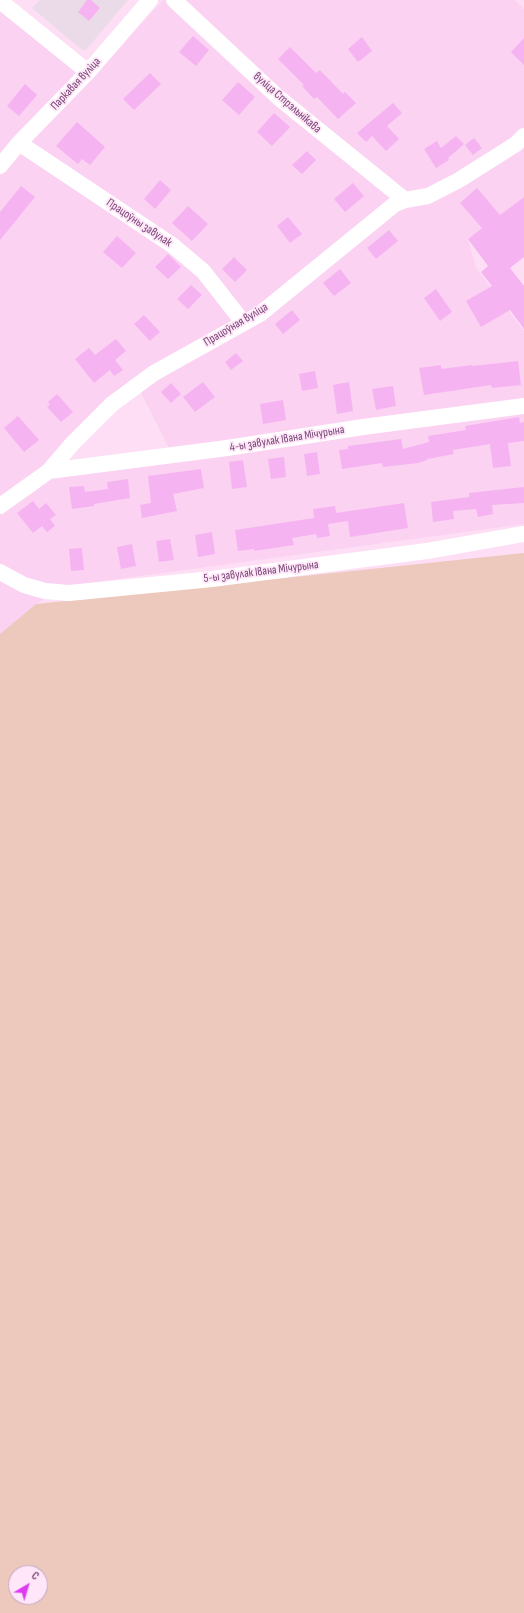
<!DOCTYPE html>
<html>
<head>
<meta charset="utf-8">
<style>
  body { margin:0 }
  #map { position:relative; width:524px; height:1613px; overflow:hidden; background:#fedef5; font-family:"Sofia Sans Condensed",sans-serif }
  canvas { display:block }
  .north { position:absolute; left:8px; top:1565px; width:40px; height:40px; box-sizing:border-box; background:#ffe6f8; border:1px solid #c8a6c3; border-radius:50%; rotate:38deg; font-size:11px; font-weight:700; line-height:16px; text-align:center; color:#754574 }
  .north::after { content:''; display:block; margin:auto; width:14px; height:18px; background:#dd3af2; clip-path:polygon(50% 0,100% 100%,50% 72%,0 100%) }
</style>
</head>
<body>
<div id="map">
<canvas width="524" height="1613"></canvas>
<div class="north">С</div>
</div>
<script>
const ctx = document.querySelector('canvas').getContext('2d');
ctx.lineJoin = 'round';
function fill(path, color) {
  ctx.fillStyle = color;
  ctx.fill(path, 'evenodd');
}
function shape(rows) {
  const path = new Path2D();
  for (const r of rows) {
    path.moveTo(r[0], r[1]);
    for (let i = 2; i < r.length; i += 2) path.lineTo(r[i], r[i + 1]);
  }
  return path;
}
function strokePath(path, color, width, dash) {
  ctx.strokeStyle = color;
  ctx.lineWidth = width;
  ctx.lineCap = dash ? 'butt' : 'round';
  ctx.setLineDash(dash || []);
  ctx.stroke(path);
}
function label(font, color, halo, rows, align = 'center') {
  ctx.font = font + ' "Sofia Sans Condensed",sans-serif';
  ctx.lineWidth = 3.5;
  ctx.setLineDash([]);
  ctx.textBaseline = 'middle';
  ctx.strokeStyle = halo;
  ctx.fillStyle = color;
  for (const [text, x, y, turn = 0] of rows) {
    ctx.save();
    ctx.translate(x, y);
    ctx.rotate((+turn || 0) * Math.PI / 180);
    ctx.textAlign = isNaN(turn) ? turn : align;
    if (halo) ctx.strokeText(text, 0, 0);
    ctx.fillText(text, 0, 0);
    ctx.restore();
  }
}
fill(shape([
  [163,0,515,0,524,9,524,129,498,149,425,191,249,312,244,312,231,323,208,337,0,501,0,11,90,81],
  [524,142,524,197,468,239,476,268,524,331,524,524,66,586,36,604,0,634,0,514,52,475,176,462,140,391,263,318,377,222]
]), '#fbd2f2');
fill(shape([
  [40,0,128,0,86,50,81,49,32,8]
]), '#ebdbe9');
fill(shape([
  [524,553,524,1613,0,1613,0,634,36,604],
  [16,1573,40,1573,40,1597,16,1597]
]), '#ecc9bc');
fill(shape([
  [87,0,91,0,100,8,89,21,78,12],
  [193,36,209,50,196,66,179,52],
  [362,37,372,51,358,62,348,49],
  [524,38,524,65,511,52],
  [290,47,316,73,320,70,343,94,345,92,356,103,338,119,317,97,314,99,302,86,304,85,278,59],
  [150,73,161,84,134,110,123,99],
  [238,82,255,97,239,115,222,100],
  [25,84,37,95,19,116,7,106],
  [393,103,402,113,387,126,399,139,386,151,372,136,366,142,357,133],
  [274,113,290,127,272,146,257,132],
  [77,122,105,147,90,165,82,159,78,164,56,146],
  [456,136,464,144,448,158,449,160,436,168,424,149,437,141,441,148],
  [474,138,482,148,473,155,465,145],
  [307,151,316,160,302,174,292,165],
  [160,180,171,190,155,209,144,199],
  [353,183,364,196,345,212,334,199],
  [21,186,35,197,0,240,0,212],
  [477,188,500,215,524,197,524,257,510,268,524,286,524,329,510,310,481,327,466,301,492,286,481,272,488,266,468,239,482,228,460,203],
  [188,206,208,224,192,241,172,223],
  [288,217,302,234,290,243,277,226],
  [389,230,398,241,376,259,367,248],
  [117,236,136,253,122,268,103,252],
  [168,254,181,267,168,279,155,267],
  [234,257,247,270,235,282,222,269],
  [340,269,351,283,334,296,323,283],
  [191,285,202,295,188,309,177,299],
  [436,289,452,312,440,321,424,298],
  [292,310,300,320,283,334,275,324],
  [144,315,160,332,150,341,134,324],
  [116,339,126,351,115,360,123,370,114,376,110,370,94,383,75,359,89,348,95,355],
  [236,353,243,361,231,370,225,362],
  [518,361,521,385,492,388,491,385,424,395,419,368,441,365,441,369,472,365,472,366],
  [315,371,318,388,302,391,299,374],
  [203,382,215,397,195,412,183,397],
  [349,382,353,411,337,414,333,385],
  [171,383,181,394,171,403,161,392],
  [393,386,396,406,376,410,372,389],
  [57,394,73,412,61,422,47,407,50,405,48,402],
  [283,400,286,420,263,424,260,404],
  [18,416,39,440,24,452,4,428],
  [519,417,520,423,524,422,524,441,508,443,511,466,493,468,490,444,453,450,454,454,427,459,427,460,418,463,383,467,382,463,342,469,339,450,348,449,348,446,401,439,403,449,429,442,428,436,466,430,465,426],
  [317,452,320,474,307,476,304,454],
  [284,457,286,477,271,479,268,459],
  [243,460,247,487,232,489,229,462],
  [201,469,204,488,173,494,177,511,142,518,140,505,151,503,148,476],
  [128,479,130,498,94,504,94,506,72,509,69,487,84,486,85,492,108,489,107,482],
  [524,487,524,503,492,505,493,514,478,517,476,509,453,511,454,519,433,522,431,502,469,497,469,493],
  [33,501,39,509,46,503,56,515,50,519,55,526,47,532,42,526,33,533,17,513],
  [404,503,408,528,350,537,348,521,328,524,330,536,317,538,316,534,292,538,294,545,254,551,254,549,238,551,235,530,314,518,313,509,335,506,336,513],
  [212,532,215,554,198,557,195,535],
  [170,539,174,560,159,562,156,541],
  [132,544,136,566,121,569,117,547],
  [82,548,84,570,71,571,69,549]
]), '#f5b4f1');
strokePath(shape([
  [174,0,279,98,405,200],
  [0,1,88,72],
  [19,143,172,245,203,271,243,322],
  [0,166,19,143,88,72,150,0],
  [49,471,227,448,363,427,524,406],
  [0,506,49,471,72,444,112,404,154,373,260,314,395,204,405,200,428,196,459,180,516,144,524,136],
  [0,572,24,585,45,591,69,593,212,579,427,551,524,534]
]), '#fff', 16);
label('12px', '#754574', '#ffe6f8', [
  ["Паркавая вуліца",76,84,-47],
  ["вуліца Стрэльнікава",287,103,41],
  ["Працоўны завулак",139,223,34],
  ["Працоўная вуліца",236,325,-31],
  ["4-ы завулак Івана Мічурына",287,439,-9],
  ["5-ы завулак Івана Мічурына",261,572,-7]
]);
</script>
</body>
</html>
